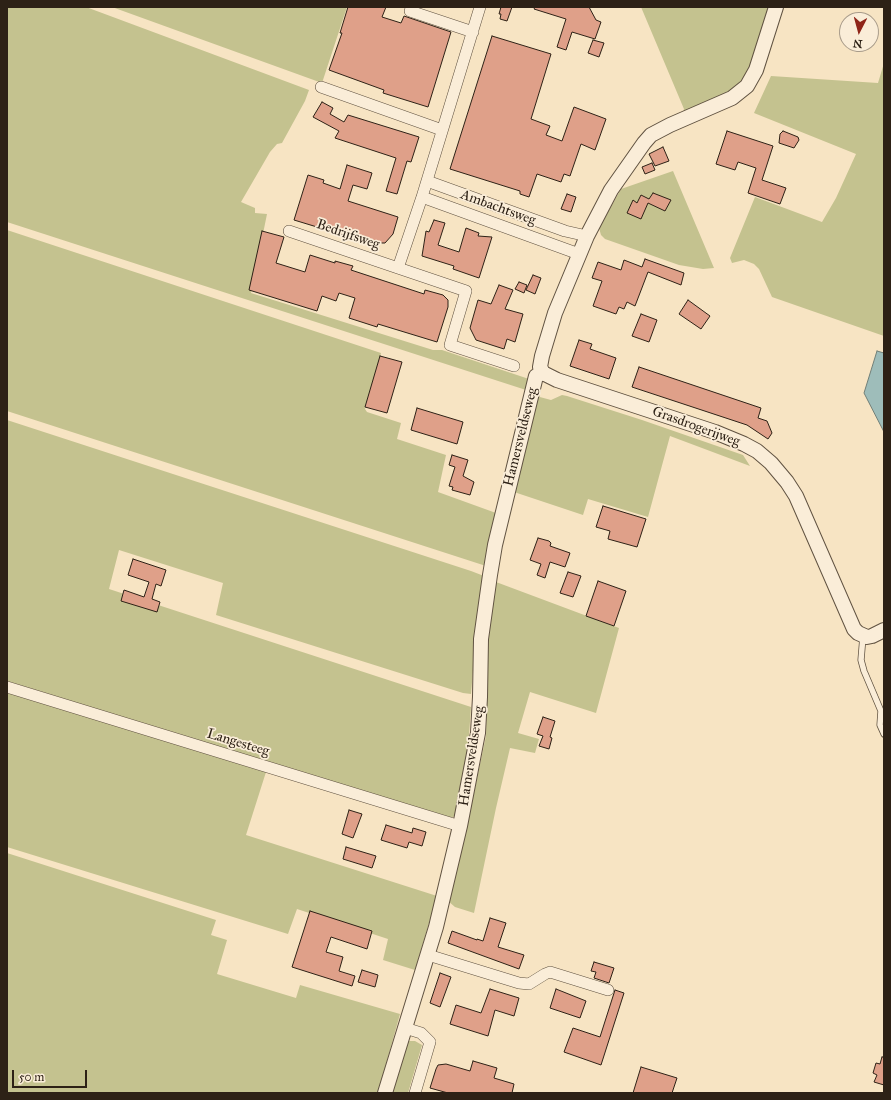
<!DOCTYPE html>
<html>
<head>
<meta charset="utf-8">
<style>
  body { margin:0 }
  #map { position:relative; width:891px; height:1100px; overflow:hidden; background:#f7e4c3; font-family:"IM FELL Great Primer",serif }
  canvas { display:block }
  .frame { position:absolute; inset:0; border:8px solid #2d2116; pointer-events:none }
  .north { position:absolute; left:839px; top:12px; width:40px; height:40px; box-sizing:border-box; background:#faedd8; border:1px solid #a89b8a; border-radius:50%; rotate:186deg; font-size:11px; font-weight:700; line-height:16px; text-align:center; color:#2d2116 }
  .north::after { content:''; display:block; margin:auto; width:14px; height:18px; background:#8f2418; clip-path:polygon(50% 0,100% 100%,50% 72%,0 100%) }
  .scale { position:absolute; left:12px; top:1070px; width:75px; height:18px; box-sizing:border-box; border:2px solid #2d2116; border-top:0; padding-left:5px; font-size:12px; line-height:14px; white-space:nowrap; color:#2d2116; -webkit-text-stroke:3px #faedd8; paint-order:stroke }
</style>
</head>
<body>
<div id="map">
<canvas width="891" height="1100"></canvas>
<div class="frame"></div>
<div class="north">N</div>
<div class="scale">50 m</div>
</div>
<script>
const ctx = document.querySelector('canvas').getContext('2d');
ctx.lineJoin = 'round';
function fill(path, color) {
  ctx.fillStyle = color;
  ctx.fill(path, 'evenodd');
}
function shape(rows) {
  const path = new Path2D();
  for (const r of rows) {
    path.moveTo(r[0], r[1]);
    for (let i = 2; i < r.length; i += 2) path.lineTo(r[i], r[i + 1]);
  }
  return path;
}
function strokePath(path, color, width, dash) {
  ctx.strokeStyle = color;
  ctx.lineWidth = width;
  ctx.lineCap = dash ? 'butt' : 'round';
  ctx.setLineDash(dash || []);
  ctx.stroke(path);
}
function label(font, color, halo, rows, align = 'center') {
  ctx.font = font + ' "IM FELL Great Primer",serif';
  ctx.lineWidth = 3.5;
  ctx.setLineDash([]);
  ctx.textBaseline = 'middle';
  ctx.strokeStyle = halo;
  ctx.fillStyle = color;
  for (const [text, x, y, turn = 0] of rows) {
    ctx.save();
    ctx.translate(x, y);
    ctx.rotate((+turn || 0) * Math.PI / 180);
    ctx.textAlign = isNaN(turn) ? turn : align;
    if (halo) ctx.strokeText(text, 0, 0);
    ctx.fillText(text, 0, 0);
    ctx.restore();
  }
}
fill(shape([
  [7,7,86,7,309,90,305,101,282,143,277,144,270,152,241,202,255,208,255,213,267,214,251,293,433,350,442,350,529,379,526,390,7,222],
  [112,7,347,7,322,83],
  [641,7,772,7,755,60,742,80,723,97,682,116,684,109],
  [884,63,884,336,772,297,759,269,754,264,744,260,732,263,730,258,755,197,822,222,836,198,856,154,754,113,771,76,878,83],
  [673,171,714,268,703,269,679,265,605,239,601,235,599,228,621,189],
  [7,230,381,353,365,409,367,412,401,423,397,439,446,455,438,492,496,513,486,566,7,411],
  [562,395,567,396,642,420,743,455,750,466,670,436,648,517,588,499,583,515,514,492,536,396,551,400],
  [7,420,471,571,484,576,479,600,471,694,463,693,216,615,223,583,119,550,109,589,471,707,468,750,455,816,450,818,395,803,7,681],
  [496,582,619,628,596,713,530,692,518,733,539,739,535,753,510,748,496,808,474,913,455,907,448,901,464,840,486,736,488,636],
  [7,691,266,772,246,835,437,896,415,970,383,960,388,939,297,909,288,934,7,847],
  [7,853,216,920,211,935,227,940,217,974,296,998,300,985,400,1014,378,1093,7,1093],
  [406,1041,415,1041,422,1045,408,1093,391,1093]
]), '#c4c28f');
const water = shape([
  [877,351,884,353,884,432,864,393,877,351]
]);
fill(water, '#9ebdba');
strokePath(water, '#717f78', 1);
const building = shape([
  [348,7,386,7,382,17,401,23,404,16,451,32,428,107,383,93,384,90,329,70,342,33,340,33,348,7],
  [501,7,512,7,507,21,500,19,501,14,499,14,501,7],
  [535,7,589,7,596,20,601,22,595,39,572,32,566,50,557,47,566,19,534,9,535,7],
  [492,36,551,54,531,119,550,126,546,135,562,141,574,107,606,119,595,150,581,144,570,176,564,174,561,182,537,174,529,197,520,194,520,191,450,169,492,36],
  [593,40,604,43,599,57,588,53,593,40],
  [322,102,333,108,330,114,344,122,348,115,419,137,411,162,407,161,397,194,386,191,396,158,335,138,339,131,313,117,322,102],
  [727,131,773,146,762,180,786,188,780,204,748,193,756,168,738,162,735,170,716,164,727,131],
  [783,131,798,137,799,140,794,148,779,143,780,134,783,131],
  [663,147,669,161,655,166,649,154,663,147],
  [652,163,655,170,645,174,642,167,652,163],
  [347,165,372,173,367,189,353,185,348,201,398,217,393,234,385,243,373,243,373,244,294,220,308,175,324,180,323,183,340,189,347,165],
  [653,193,671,200,665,211,648,203,641,219,627,213,633,200,637,203,641,195,649,199,653,193],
  [567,194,576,197,571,212,561,209,567,194],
  [434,220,445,223,438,245,459,252,466,228,479,233,478,236,492,237,479,278,453,269,454,266,422,256,426,231,429,232,434,220],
  [262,231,284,237,276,263,305,272,310,255,335,263,335,261,353,266,351,270,424,294,425,290,443,295,448,300,448,307,437,342,378,324,377,327,349,318,355,298,339,293,336,301,322,296,317,311,249,290,262,231],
  [645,259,684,273,681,285,648,272,635,306,627,302,624,309,619,307,616,314,593,306,602,281,592,278,598,262,621,270,624,260,642,267,645,259],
  [533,275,541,278,535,294,526,290,533,275],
  [519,282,527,285,524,293,515,289,519,282],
  [499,285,513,290,505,309,523,314,515,342,507,339,504,349,476,340,470,328,478,300,491,304,499,285],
  [688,300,710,316,701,329,679,314,688,300],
  [641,314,657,320,649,342,632,336,641,314],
  [579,340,592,344,590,349,616,358,609,379,570,366,579,340],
  [380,356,402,362,387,413,365,407,380,356],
  [639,367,761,408,758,418,767,421,772,433,768,439,747,425,632,387,639,367],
  [417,408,463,422,457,444,411,430,417,408],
  [452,455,468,460,463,476,474,482,470,495,452,490,453,487,449,486,455,467,449,465,452,455],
  [603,506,646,519,637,547,608,539,610,531,596,527,603,506],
  [538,538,549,541,551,543,550,546,570,553,565,567,550,562,545,578,537,575,541,564,530,560,538,538],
  [133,559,166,570,161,586,156,584,152,599,160,602,157,612,121,601,124,590,144,597,149,582,128,575,133,559],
  [568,572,581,576,573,597,560,593,568,572],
  [598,581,626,591,614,626,586,616,598,581],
  [543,717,555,721,550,737,552,738,549,749,539,746,543,736,537,734,543,717],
  [349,810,362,814,353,838,342,834,349,810],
  [386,825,412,833,413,828,426,832,422,846,409,842,407,848,381,840,386,825],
  [346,847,376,856,372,868,343,859,346,847],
  [310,911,372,931,367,949,331,937,326,952,343,957,339,971,355,976,352,986,292,967,310,911],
  [490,918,506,923,498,947,524,955,519,969,448,943,452,931,477,940,477,939,483,941,490,918],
  [594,962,614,968,609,983,594,978,596,972,591,971,594,962],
  [362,970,378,975,375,987,358,982,362,970],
  [440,973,451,977,440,1007,430,1003,440,973],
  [490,989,519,998,514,1016,495,1010,488,1036,450,1024,456,1005,481,1013,490,989],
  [556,989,586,1001,580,1018,550,1008,556,989],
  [615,990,624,993,601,1065,564,1052,573,1028,600,1037,615,990],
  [882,1057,884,1057,884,1085,874,1082,877,1075,873,1073,876,1063,880,1064,882,1057],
  [473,1061,497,1068,494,1078,514,1084,512,1093,448,1093,430,1088,436,1069,438,1065,446,1064,470,1071,473,1061],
  [641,1067,677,1078,672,1093,633,1093,641,1067]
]);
fill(building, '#dfa089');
strokePath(building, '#2d2116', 1);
const service = shape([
  [863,636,861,660,864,671,881,711,884,714],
  [881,711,880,725,884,734]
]);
const minor = shape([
  [480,7,422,197,398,268,466,291,450,345,514,366],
  [410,11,473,32],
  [321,87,442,130],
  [427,181,565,231,587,236],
  [422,197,579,254],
  [289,231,398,268],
  [7,687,460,826],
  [428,955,519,983,529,984,545,974,550,972,608,990],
  [405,1028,421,1033,430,1042,415,1093]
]);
const tertiary = shape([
  [543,373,557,380,715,432,744,444,757,451,771,463,787,482,796,496,854,629,858,633,867,637,872,636,884,630],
  [543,373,540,367,542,356,555,313,587,236,611,190,644,143,651,135,670,125,732,98,747,86,756,70,776,7],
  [385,1093,436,927,460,826,478,733,480,697,481,639,490,575,495,545,536,376,543,373]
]);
strokePath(service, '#605241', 7);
strokePath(minor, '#605241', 12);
strokePath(tertiary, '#605241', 16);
strokePath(service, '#faedd8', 5.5);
strokePath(minor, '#faedd8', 11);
strokePath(tertiary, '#faedd8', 14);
label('14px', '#2d2116', '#faedd8', [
  ["Ambachtsweg",498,208,20],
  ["Bedrijfsweg",348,235,19],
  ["Grasdrogerijweg",696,427,20],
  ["Hamersveldseweg",521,437,-76],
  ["Langesteeg",238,743,17],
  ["Hamersveldseweg",472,756,-81]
]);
</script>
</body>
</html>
